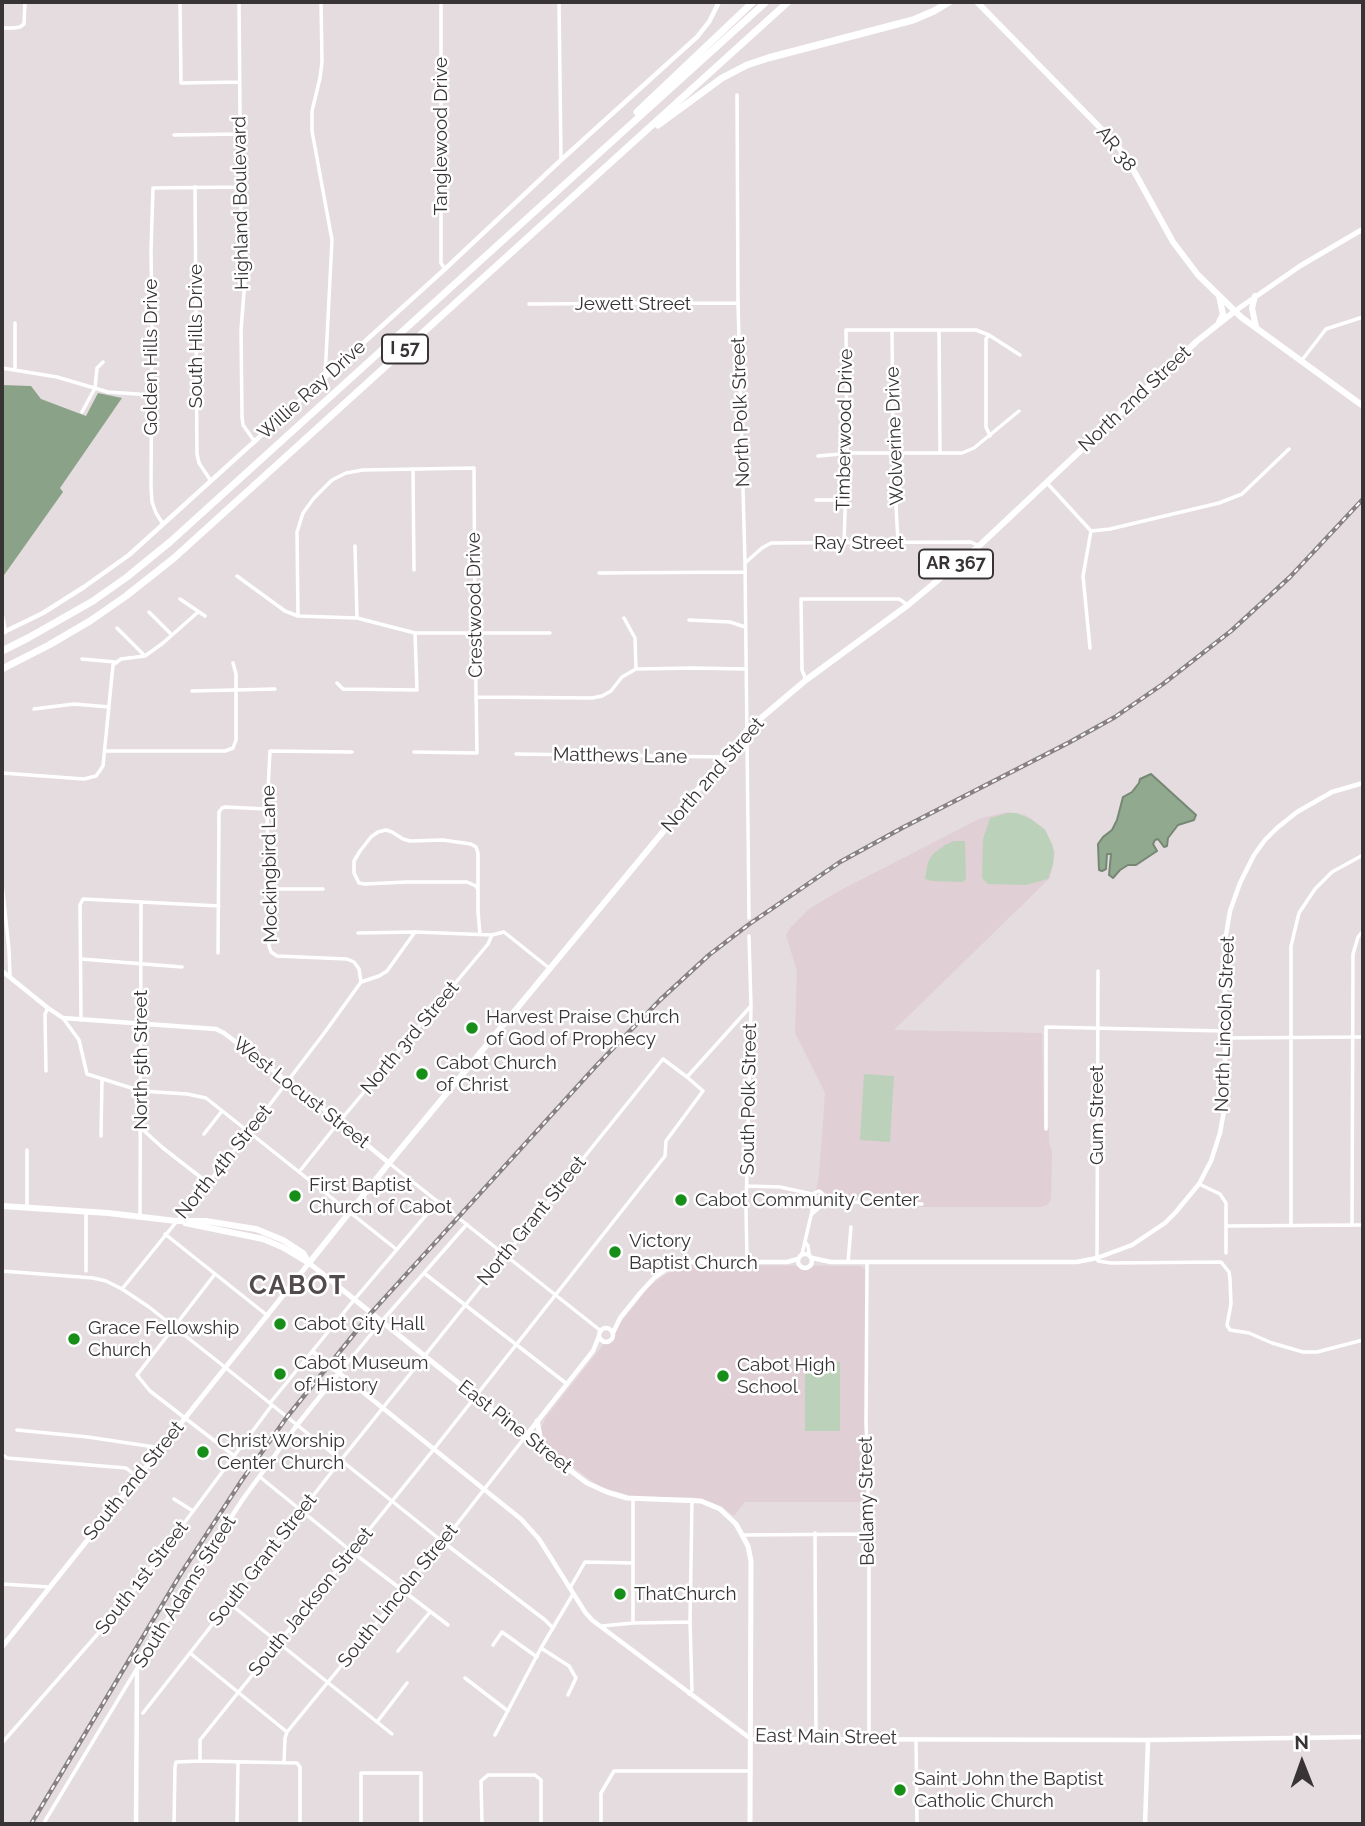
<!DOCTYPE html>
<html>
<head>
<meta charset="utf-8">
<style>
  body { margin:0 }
  #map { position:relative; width:1365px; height:1826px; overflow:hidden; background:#e5dcdf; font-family:Raleway,sans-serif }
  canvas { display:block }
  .frame { position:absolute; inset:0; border:4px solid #383435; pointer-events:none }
  .north { position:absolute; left:1267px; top:1728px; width:70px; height:70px; -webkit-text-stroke:5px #fff; paint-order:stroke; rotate:359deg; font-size:19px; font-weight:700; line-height:28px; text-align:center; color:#383435 }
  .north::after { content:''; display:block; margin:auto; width:24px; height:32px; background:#383435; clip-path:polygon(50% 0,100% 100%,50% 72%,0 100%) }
</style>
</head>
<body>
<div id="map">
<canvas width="1365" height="1826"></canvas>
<div class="frame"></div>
<div class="north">N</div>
</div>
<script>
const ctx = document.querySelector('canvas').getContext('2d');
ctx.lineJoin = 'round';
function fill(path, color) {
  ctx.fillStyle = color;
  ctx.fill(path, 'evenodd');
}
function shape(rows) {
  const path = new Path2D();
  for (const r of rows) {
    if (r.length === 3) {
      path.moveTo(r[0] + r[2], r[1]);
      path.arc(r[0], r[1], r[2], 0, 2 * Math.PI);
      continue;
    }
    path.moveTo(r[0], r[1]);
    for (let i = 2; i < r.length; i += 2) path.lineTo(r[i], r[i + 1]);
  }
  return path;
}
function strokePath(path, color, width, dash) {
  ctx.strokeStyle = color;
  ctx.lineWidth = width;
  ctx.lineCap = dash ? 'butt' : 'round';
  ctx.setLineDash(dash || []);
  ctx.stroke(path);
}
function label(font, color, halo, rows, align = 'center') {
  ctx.font = font + ' Raleway,sans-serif';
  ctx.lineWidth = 5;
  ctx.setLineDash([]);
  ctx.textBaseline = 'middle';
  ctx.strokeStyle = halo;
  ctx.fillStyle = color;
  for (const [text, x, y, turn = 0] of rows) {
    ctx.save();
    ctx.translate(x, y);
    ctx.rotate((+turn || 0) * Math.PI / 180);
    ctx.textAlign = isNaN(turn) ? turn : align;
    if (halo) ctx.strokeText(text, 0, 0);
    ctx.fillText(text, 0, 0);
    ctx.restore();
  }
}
fill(shape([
  [1007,812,1025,815,1045,829,1055,852,1050,878,894,1030,1042,1033,1044,1127,1049,1128,1049,1143,1052,1151,1051,1200,1047,1205,1041,1207,901,1207,901,1197,830,1196,816,1193,819,1175,825,1093,795,1033,797,971,786,935,790,928,809,909,839,891,981,818],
  [695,1265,860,1266,866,1270,866,1502,745,1502,734,1516,723,1507,708,1501,692,1497,636,1497,609,1490,596,1484,547,1447,543,1441,541,1428,546,1417,649,1287,663,1276,678,1268]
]), '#e0cfd5');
fill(shape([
  [1008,813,1017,813,1031,819,1045,830,1052,844,1054,854,1053,865,1048,879,1026,885,988,884,982,878,983,839,990,818],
  [954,841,965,841,966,879,963,882,932,881,925,879,928,862,933,854,945,845],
  [864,1074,894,1076,890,1142,860,1140],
  [805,1362,840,1362,840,1431,805,1431]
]), '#bcd1ba');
fill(shape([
  [2,385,31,386,41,399,86,416,98,393,122,398,60,488,63,492,2,578]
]), '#8aa388');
const water = shape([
  [1151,774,1196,815,1194,820,1178,825,1168,838,1167,846,1164,847,1158,839,1155,840,1153,844,1157,851,1136,865,1128,865,1120,870,1113,878,1109,875,1111,854,1107,854,1106,869,1102,871,1099,870,1098,844,1103,837,1112,830,1117,820,1123,797,1132,792,1139,783,1140,779,1151,774]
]);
fill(water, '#91aa8f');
strokePath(water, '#768774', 2);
strokePath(shape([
  [180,2,181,83,240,82],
  [239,2,241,220,246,249,246,267,241,330,242,417,243,425,255,442],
  [321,2,322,62,320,78,312,111,312,131,332,240,325,377],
  [441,2,441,263,445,269],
  [559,2,561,160],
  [2,28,14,28,20,27,24,24,25,2],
  [737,95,738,303,745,563,749,918],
  [174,135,239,134],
  [195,187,197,454,199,463,211,481],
  [529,304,738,303],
  [15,323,15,370],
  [939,330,940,452],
  [892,331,893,452,898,542],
  [989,335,986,339,986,427,990,436],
  [1302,360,1326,329,1363,317],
  [2,368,57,377,108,392,151,395],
  [82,412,95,388,97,368,103,362],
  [818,456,852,453,962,453,974,448,1019,411],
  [413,469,414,570],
  [1047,483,1091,531,1110,529,1219,503,1242,494,1289,449],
  [816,500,845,500],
  [163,524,156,513,152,502,151,487,152,319,151,250,153,188,240,187],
  [844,543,847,454,846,330,976,330,989,335,1020,355],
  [355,546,357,617],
  [745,563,762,548,771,543,971,542,979,546],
  [599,573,745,572],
  [237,576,285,611,298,616],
  [180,599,205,616],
  [149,612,172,635],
  [624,618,635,638,636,669],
  [689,620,730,622,745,627],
  [117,628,145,656],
  [1090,648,1083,576,1091,531],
  [82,659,115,662],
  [806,680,802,670,801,599,899,599,908,605],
  [337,683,343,689,417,690,415,633],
  [192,691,275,689],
  [476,697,592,698,602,696,611,691,622,677,636,669,693,668,745,669],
  [34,709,74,704,109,707],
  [105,751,225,751,233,748,236,740,236,674,233,663],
  [352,752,270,751,267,809,269,946,271,952,277,956,347,959,354,962,359,969,361,982],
  [414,752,477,753,475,633,474,468,363,470,346,473,332,480,314,498,303,513,297,532,298,616,357,618,415,633,550,633],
  [516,754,724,757],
  [2,773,84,779,96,776,103,766,113,665,121,659,145,656,163,643,198,612],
  [2,883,9,950,10,976],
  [269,889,323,889],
  [478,890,476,886,467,882,406,882,365,884,359,883,354,873,354,861,360,851,371,837,378,832,386,830,392,832,403,839,410,841,443,840,471,844,476,847,478,853,478,912,480,934],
  [415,932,387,971,379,976,361,982,325,1032,249,1132,122,1289,149,1307,226,1368,443,1542,545,1620,553,1628],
  [358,933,415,932,492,935,504,932,549,968],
  [218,953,219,812,222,808,225,807,267,809],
  [81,959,182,967],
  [1098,971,1097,1258,1098,1261,1111,1263,1221,1262,1229,1272,1230,1279,1231,1304,1227,1325,1230,1330,1249,1333,1272,1343,1303,1352,1317,1352,1363,1340],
  [63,1018,79,1040,87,1074,141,1091,187,1094,206,1098,396,1249],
  [81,1020,80,905,83,899,219,906],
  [1225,1038,1363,1037],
  [46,1071,45,1014,48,1008],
  [142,1129,163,1148,208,1183],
  [1046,1129,1046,1027,1224,1031],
  [204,1134,222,1111],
  [101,1136,102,1080],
  [389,1163,601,1331],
  [299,1172,339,1122,488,944,492,935],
  [1199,1184,1220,1194,1226,1203,1226,1253],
  [747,1186,780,1187,812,1194,819,1191,822,1193,826,1198,851,1202,922,1204],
  [820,1206,849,1203],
  [27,1208,27,1150],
  [811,1215,822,1205],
  [140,1216,141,903],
  [1291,1225,1291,946,1299,913,1315,889,1332,872,1363,855],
  [1352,1225,1353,954,1358,937,1363,931],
  [1226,1226,1363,1225],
  [165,1234,268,1316],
  [806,1243,808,1246,809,1254],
  [802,1254,813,1207,810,1199,812,1194],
  [747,1262,746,1209,751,1006,749,936],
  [848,1262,851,1227],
  [867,1262,866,1421,869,1536,869,1739],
  [2,1271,93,1278,106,1281,122,1289],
  [86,1271,86,1212],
  [424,1273,567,1384],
  [215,1274,137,1375,150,1391,233,1455],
  [339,1373,381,1322,467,1224],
  [270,1403,354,1300,438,1201],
  [17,1430,88,1437,161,1448],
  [2,1454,7,1458,126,1468,137,1477],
  [260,1477,351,1551,448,1625],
  [174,1499,193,1511],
  [815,1533,816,1739],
  [743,1535,868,1534],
  [2,1584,49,1587],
  [570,1588,585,1562,633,1563],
  [229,1603,392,1734],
  [633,1623,633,1499],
  [602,1626,633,1623,690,1622],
  [493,1645,502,1632,537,1657],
  [541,1648,569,1666,576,1678,568,1695],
  [398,1651,430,1612],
  [190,1653,287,1732],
  [465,1678,508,1711],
  [689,1694,692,1690,690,1622,692,1501],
  [143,1713,341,1460,663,1059,687,1077],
  [377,1722,407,1683],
  [495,1735,541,1648,573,1594],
  [916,1739,917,1824],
  [2,1743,124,1604,272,1405],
  [200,1761,200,1740,434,1449,665,1156,666,1141,703,1091,687,1077,751,1006],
  [284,1762,285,1738,287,1732,443,1542,525,1437],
  [45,1821,136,1670],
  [174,1824,175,1767,176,1762,200,1761,297,1763,300,1767,300,1824],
  [237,1824,238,1762],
  [361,1824,361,1773,421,1773,421,1824],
  [482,1824,481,1781,488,1775,535,1775,541,1780,541,1824],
  [601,1824,601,1793,614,1771,751,1771]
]), '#fff', 3.5);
strokePath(shape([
  [2,616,5,632],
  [2,633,43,613,84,587,129,555,445,269,561,160,697,37,709,22,719,2],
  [2,971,48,1008,63,1018,216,1029,224,1033,326,1111,389,1163],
  [805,1261,7],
  [812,1258,831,1262,1077,1262,1097,1258,1132,1245,1165,1223,1175,1213,1199,1184,1211,1161,1220,1133,1225,1105,1225,941,1230,911,1240,883,1254,855,1265,840,1277,828,1297,812,1332,792,1363,783],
  [606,1335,7],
  [613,1333,620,1318,641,1292,654,1278,668,1268,692,1262,787,1262,798,1259],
  [313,1352,521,1519,539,1539,585,1612,592,1620,751,1739,1148,1740,1363,1737],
  [525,1437,593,1351,599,1336],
  [136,1824,137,1669,208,1553,243,1499,297,1425,339,1373],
  [1145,1824,1148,1740]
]), '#fff', 4.5);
strokePath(shape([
  [1235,311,1300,266,1363,229],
  [537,1421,541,1441,547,1450],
  [2,1647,309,1263,512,1426,587,1483,607,1492,627,1498,701,1501,720,1509,736,1524,748,1546,751,1561,750,1824]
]), '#fff', 5);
strokePath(shape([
  [977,2,1118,146,1135,173,1173,242,1198,275,1241,317,1363,406],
  [1219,296,1223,314,1219,322],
  [1255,296,1252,308,1256,327],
  [2,1206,108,1213,176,1221,206,1221,243,1227,256,1229,283,1240,303,1253,309,1263],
  [185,1223,263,1239,282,1247,309,1263],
  [309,1263,389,1163,748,729,806,680,908,605,979,546,1197,341,1235,311]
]), '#fff', 6);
strokePath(shape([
  [637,112,753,2],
  [658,125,722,78,747,65,768,58,913,20,934,11,949,2],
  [2,651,28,638,93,601,127,577,170,542,766,2],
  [2,669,49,645,90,621,126,596,174,558,788,2]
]), '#fff', 7);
const rail = shape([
  [31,1824,180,1575,242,1480,287,1417,371,1313,596,1066,660,1000,709,955,748,925,840,862,902,828,1070,742,1115,717,1163,684,1231,631,1290,577,1363,499]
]);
strokePath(rail, '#878183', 4.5);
strokePath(rail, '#fff', 2, [5]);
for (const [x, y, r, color] of [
  [472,1028,7,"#168e18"],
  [422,1074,7,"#168e18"],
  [295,1196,7,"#168e18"],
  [681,1200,7,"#168e18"],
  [615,1252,7,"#168e18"],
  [280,1324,7,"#168e18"],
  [74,1339,7,"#168e18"],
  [280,1374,7,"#168e18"],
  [723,1376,7,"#168e18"],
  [203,1452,7,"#168e18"],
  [620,1594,7,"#168e18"],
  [900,1790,7,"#168e18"]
]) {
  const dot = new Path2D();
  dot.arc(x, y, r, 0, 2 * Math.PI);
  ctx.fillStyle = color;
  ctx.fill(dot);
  strokePath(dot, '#fff', 2.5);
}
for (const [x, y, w] of [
  [405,349,46],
  [956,564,74]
]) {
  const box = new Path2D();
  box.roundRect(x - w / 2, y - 14.5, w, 29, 5);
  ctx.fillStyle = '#fff';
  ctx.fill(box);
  strokePath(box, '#383435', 2);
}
label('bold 18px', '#383435', null, [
  ["I 57",405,349],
  ["AR 367",956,564]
]);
label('19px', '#383435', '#fff', [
  ["Tanglewood Drive",441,136,-90],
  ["AR 38",1116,149,52],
  ["Highland Boulevard",241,203,-91],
  ["Jewett Street",633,304],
  ["South Hills Drive",196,336,-90],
  ["Golden Hills Drive",151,357,-90],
  ["Willie Ray Drive",312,390,-42],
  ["North 2nd Street",1135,399,-43],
  ["North Polk Street",741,412,-92],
  ["Timberwood Drive",845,430,-89],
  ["Wolverine Drive",895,436,-92],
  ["Ray Street",859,543],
  ["Crestwood Drive",475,605,-91],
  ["Matthews Lane",620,756,1],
  ["North 2nd Street",713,775,-49],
  ["Mockingbird Lane",270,864,-91],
  ["North Lincoln Street",1225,1024,-88],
  ["North 3rd Street",410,1038,-50],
  ["North 5th Street",141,1060,-90],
  ["West Locust Street",301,1093,38],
  ["South Polk Street",749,1099,-89],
  ["Gum Street",1097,1115,-90],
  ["North 4th Street",224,1162,-51],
  ["North Grant Street",532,1221,-51],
  ["East Pine Street",515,1427,38],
  ["South 2nd Street",134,1481,-51],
  ["Bellamy Street",867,1501,-91],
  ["South Grant Street",263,1560,-52],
  ["South 1st Street",142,1578,-52],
  ["South Adams Street",185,1592,-58],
  ["South Lincoln Street",398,1596,-51],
  ["South Jackson Street",311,1602,-51],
  ["East Main Street",826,1737,1]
]);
label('19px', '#383435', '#fff', [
  ["Harvest Praise Church",486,1017],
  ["of God of Prophecy",486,1039],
  ["Cabot Church",436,1063],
  ["of Christ",436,1085],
  ["First Baptist",309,1185],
  ["Church of Cabot",309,1207],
  ["Cabot Community Center",695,1200],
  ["Victory",629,1241],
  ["Baptist Church",629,1263],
  ["Cabot City Hall",294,1324],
  ["Grace Fellowship",88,1328],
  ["Church",88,1350],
  ["Cabot Museum",294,1363],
  ["of History",294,1385],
  ["Cabot High",737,1365],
  ["School",737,1387],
  ["Christ Worship",217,1441],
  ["Center Church",217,1463],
  ["ThatChurch",634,1594],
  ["Saint John the Baptist",914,1779],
  ["Catholic Church",914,1801]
], 'left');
ctx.letterSpacing = '2px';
label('bold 26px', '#524a4d', '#fff', [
  ["CABOT",298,1286]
]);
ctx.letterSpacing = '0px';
</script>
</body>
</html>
